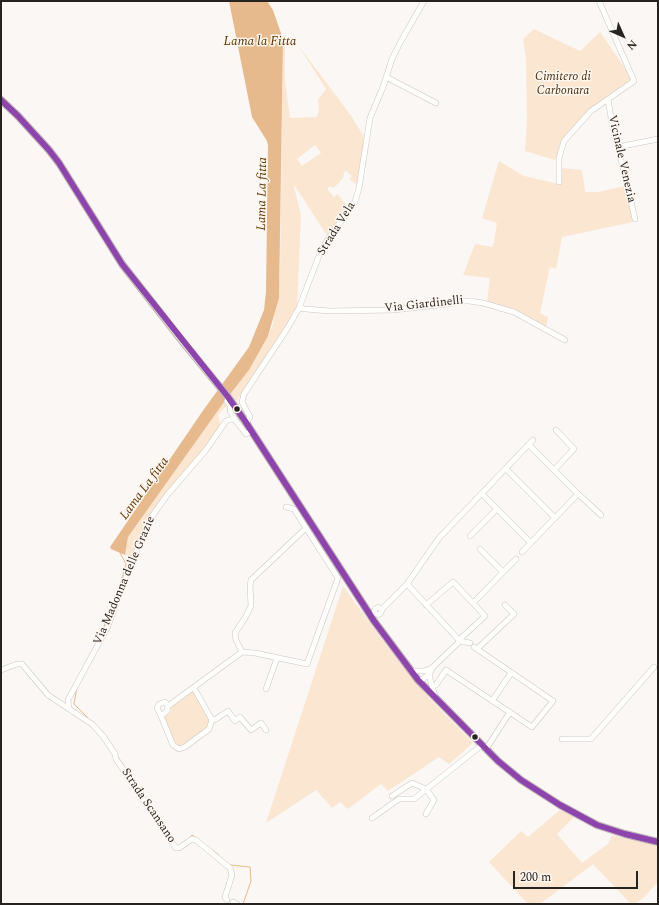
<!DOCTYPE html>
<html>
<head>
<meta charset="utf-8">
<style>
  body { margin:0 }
  #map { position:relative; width:659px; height:905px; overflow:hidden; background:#faf7f4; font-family:Spectral,serif }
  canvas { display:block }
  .frame { position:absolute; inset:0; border:2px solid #272320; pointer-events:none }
  .north { position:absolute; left:603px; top:16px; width:40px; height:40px; -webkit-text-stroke:3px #fef7f0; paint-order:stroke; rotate:135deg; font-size:11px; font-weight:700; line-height:16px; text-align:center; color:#272320 }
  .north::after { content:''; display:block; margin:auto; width:14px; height:18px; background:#272320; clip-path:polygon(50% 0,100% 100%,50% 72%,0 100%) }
  .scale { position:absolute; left:513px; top:871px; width:125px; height:18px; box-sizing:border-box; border:2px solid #272320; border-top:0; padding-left:5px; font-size:12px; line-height:14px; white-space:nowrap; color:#272320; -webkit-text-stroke:3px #fef7f0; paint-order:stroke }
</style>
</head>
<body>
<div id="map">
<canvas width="659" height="905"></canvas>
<div class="frame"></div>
<div class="north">N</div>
<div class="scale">200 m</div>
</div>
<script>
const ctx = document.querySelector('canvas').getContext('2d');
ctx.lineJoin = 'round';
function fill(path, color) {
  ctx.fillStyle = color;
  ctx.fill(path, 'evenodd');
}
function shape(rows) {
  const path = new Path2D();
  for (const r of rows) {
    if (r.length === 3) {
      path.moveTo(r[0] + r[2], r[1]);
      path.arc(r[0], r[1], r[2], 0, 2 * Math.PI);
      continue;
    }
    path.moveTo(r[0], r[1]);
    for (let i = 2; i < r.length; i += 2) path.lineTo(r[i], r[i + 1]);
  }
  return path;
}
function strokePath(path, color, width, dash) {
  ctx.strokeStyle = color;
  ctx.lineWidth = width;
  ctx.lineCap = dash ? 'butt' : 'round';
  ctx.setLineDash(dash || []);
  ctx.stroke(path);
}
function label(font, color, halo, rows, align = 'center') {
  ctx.font = font + ' Spectral,serif';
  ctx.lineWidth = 3;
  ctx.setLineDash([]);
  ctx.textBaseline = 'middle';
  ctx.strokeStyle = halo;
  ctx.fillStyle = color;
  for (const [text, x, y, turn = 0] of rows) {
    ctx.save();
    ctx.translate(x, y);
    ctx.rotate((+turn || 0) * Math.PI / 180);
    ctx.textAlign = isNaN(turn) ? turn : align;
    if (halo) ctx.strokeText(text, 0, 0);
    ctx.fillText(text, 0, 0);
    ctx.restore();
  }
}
fill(shape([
  [534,29,580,51,600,32,633,80,590,110,562,141,555,160,525,151,527,121,526,58,523,39],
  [283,39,285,42,285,81,290,118,317,117,319,109,318,100,326,89,298,45,352,117,364,137,359,186,349,179,352,176,346,171,343,173,344,176,339,183,333,188,330,186,327,189,334,197,337,194,348,207,328,237,295,186,294,187,301,215,297,307,284,330,236,402,230,394,249,370,268,336,273,324,280,277],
  [315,145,321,153,302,166,297,159],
  [499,161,524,176,559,184,561,168,582,170,585,192,599,192,624,186,633,222,562,237,556,269,550,267,540,313,548,317,546,328,487,303,490,278,463,275,475,244,493,247,497,223,482,218],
  [225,400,228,404,218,415,221,426,205,448,148,517,132,557,125,555,128,537],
  [343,586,386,645,429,698,473,743,449,764,439,757,388,791,381,784,348,809,340,802,332,808,316,790,266,823],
  [193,691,209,720,209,728,181,747,175,743,163,718,164,716,171,711,171,707],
  [560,810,574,817,557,834,582,863,608,844,612,835,658,846,658,882,643,898,635,904,631,904,593,864,540,904,528,904,489,862,521,831,528,837]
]), '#fbe6d1');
fill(shape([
  [229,1,267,1,273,10,283,39,279,298,268,336,249,370,224,402,128,537,125,555,111,549,110,547,202,412,249,347,264,310,266,292,268,145,267,141,252,117]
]), '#e6ba8d');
strokePath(shape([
  [102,632,119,588,126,564,120,553],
  [77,687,74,704,88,718],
  [118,757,124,766],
  [190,838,192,835,195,837],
  [212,850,219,855],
  [230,865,250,867,251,881,243,904]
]), '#e6ba8d', 1);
const minor = shape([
  [386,77,436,103],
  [608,99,612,124,618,147,635,219],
  [618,147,658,139],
  [559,182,559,158,564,141,591,111,634,81,599,1],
  [299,308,306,309,329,311,393,310,448,304,459,301,469,301,483,303,514,312,565,340],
  [228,397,227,401,230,406,230,411,236,421,246,434,252,431],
  [246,423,250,417,242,402,244,394,287,329,299,308,320,253,328,239,355,202,359,188,370,118,383,87,392,59,401,41,424,1],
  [506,469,555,518],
  [554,470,574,449,556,430],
  [576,492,601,515],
  [482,494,531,543],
  [470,536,497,509],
  [480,549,503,572],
  [522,552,578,494,529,445],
  [473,603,516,559],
  [426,605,453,582,473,603,485,616,459,640],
  [378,611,3.5],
  [381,610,407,584],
  [470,643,460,641,407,584,439,538,533,440],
  [477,649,514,614,505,605],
  [242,652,236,640,235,633,245,618,251,606,250,586,251,580,306,528,294,509,286,507],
  [1,670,17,664,22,664,48,695,92,724,103,736,115,754,116,759,173,844,176,848,179,848,192,839,196,840,230,868,232,875,225,897,227,900],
  [411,671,424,671,432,668],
  [418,680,423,679,430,673],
  [436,685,446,670,532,727,553,701,474,647],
  [266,689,277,658],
  [435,696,430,679,430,673,433,667,460,641],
  [492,701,511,673],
  [168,706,167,711,161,716,173,745,179,749,185,747,209,729,212,720,194,688],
  [69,709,68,700,108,626,126,577,150,519,168,494,206,450,226,421,232,419,236,421],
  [161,716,157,708,159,704,165,702,168,706,242,652,255,653,307,664,338,578,306,528],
  [212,720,216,719,228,711,235,721,240,717,251,730,261,723,266,730],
  [562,739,591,739,654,667],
  [486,749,510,712],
  [392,796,412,783,426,789,434,800,426,814],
  [372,818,399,799,414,799,482,745],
  [233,902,237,904]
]);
const major = shape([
  [1,100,18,116,49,150,59,163,122,264,183,342,228,397,245,421,374,621,418,680,498,761,521,780,560,805,597,825,625,834,658,842]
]);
strokePath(minor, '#cac7c4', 6);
strokePath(major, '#beb6ad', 8);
strokePath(minor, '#fefefd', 5);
strokePath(major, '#f2eeea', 6);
strokePath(shape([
  [1,100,18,116,49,150,59,163,122,264,228,397,245,421,374,621,418,680,498,761,521,780,560,805,597,825,625,834,658,842]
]), '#8e44ad', 6);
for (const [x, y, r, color] of [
  [237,409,3.5,"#272320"],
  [475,737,3.5,"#272320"]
]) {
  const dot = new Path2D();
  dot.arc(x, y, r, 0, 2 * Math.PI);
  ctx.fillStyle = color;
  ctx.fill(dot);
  strokePath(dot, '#fef7f0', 1.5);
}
label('italic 12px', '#462d11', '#fef7f0', [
  ["Cimitero di",563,78],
  ["Carbonara",563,92]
]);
label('12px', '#272320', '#fef7f0', [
  ["Vicinale Venezia",621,159,77],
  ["Strada Vela",337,229,-58],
  ["Via Giardinelli",424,305,-6],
  ["Via Madonna delle Grazie",125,581,-67],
  ["Strada Scansano",148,806,56]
]);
label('italic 13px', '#5b3300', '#fef7f0', [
  ["Lama la Fitta",260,42],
  ["Lama La fitta",263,194,-89],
  ["Lama La fitta",145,489,-54]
]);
</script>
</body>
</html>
